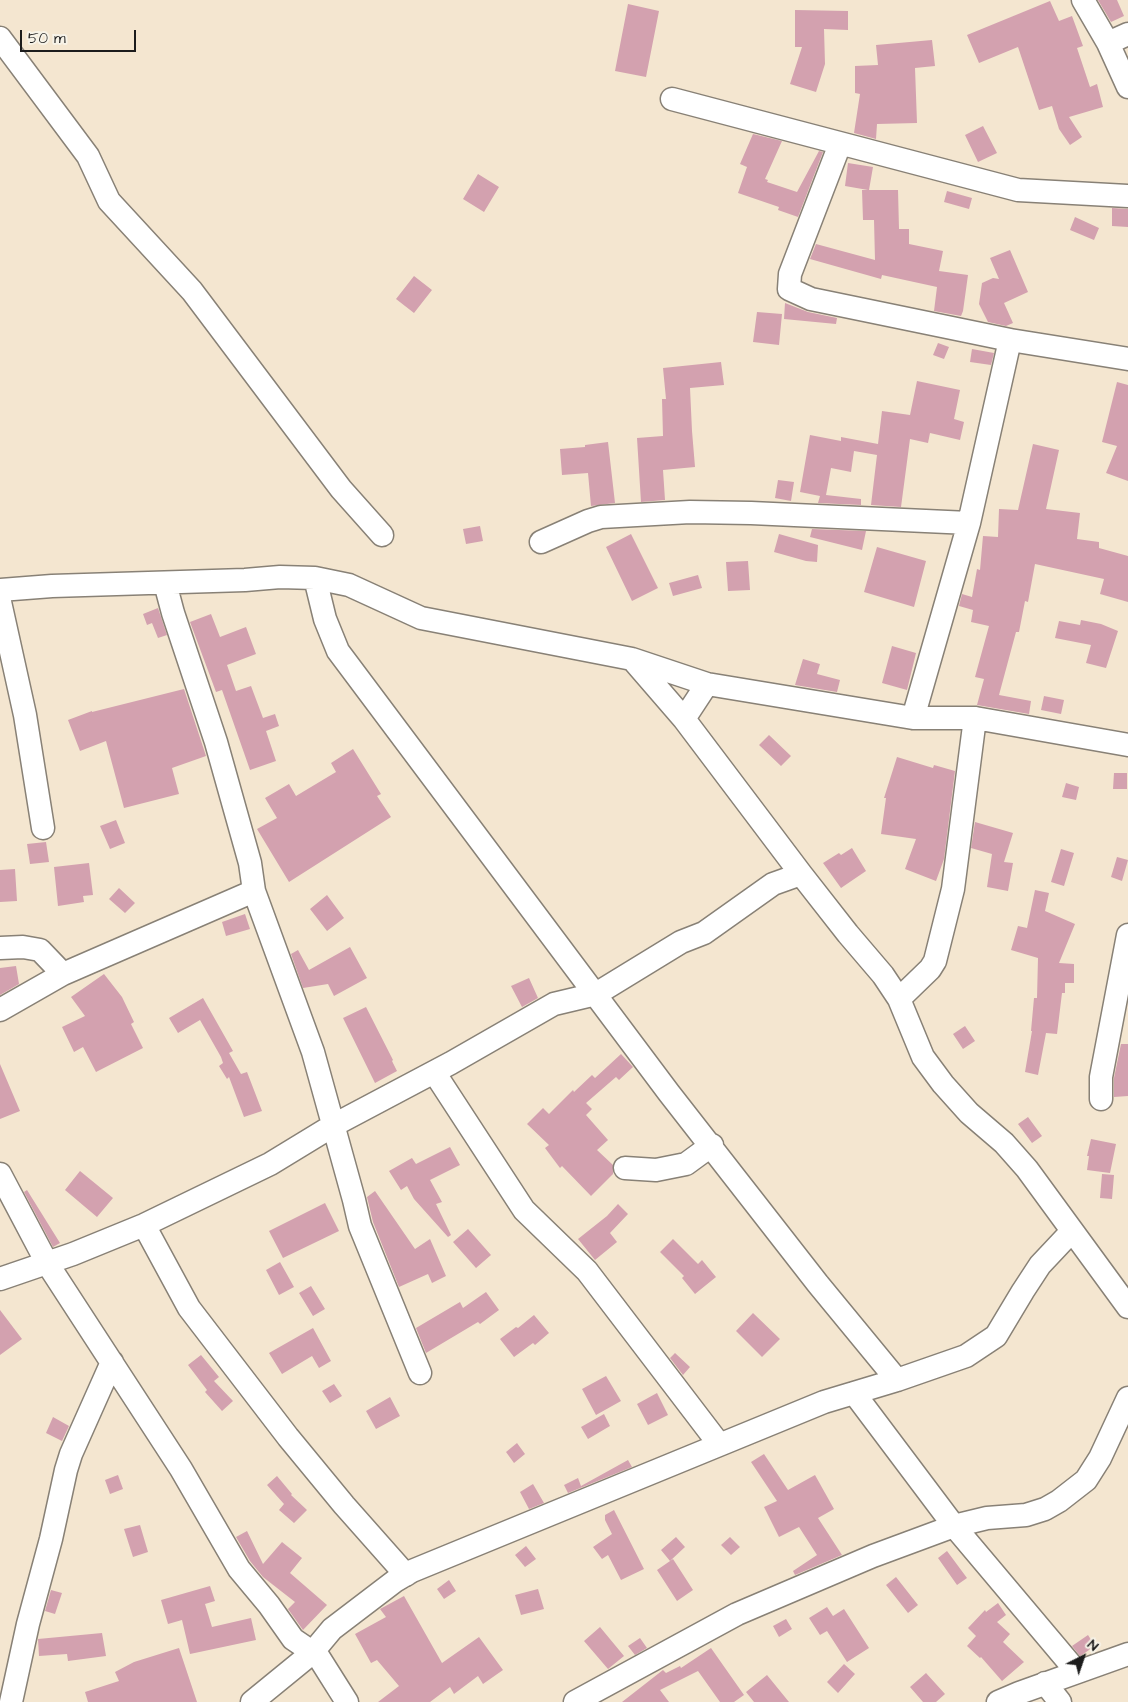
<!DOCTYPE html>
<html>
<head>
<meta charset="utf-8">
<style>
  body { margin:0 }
  #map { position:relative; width:1128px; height:1702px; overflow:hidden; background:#f4e6d0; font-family:"Architects Daughter",sans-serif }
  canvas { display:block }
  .north { position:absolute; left:1058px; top:1632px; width:50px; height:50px; -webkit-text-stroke:4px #f7f3e8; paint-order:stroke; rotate:41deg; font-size:14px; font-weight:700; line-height:20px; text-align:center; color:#1c1c1c }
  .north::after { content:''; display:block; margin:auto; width:18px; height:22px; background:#1c1c1c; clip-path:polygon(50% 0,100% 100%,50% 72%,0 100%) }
  .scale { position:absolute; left:20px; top:30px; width:116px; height:22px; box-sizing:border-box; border:2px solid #1c1c1c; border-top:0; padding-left:6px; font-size:15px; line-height:18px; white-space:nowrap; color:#1c1c1c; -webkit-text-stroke:4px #f7f3e8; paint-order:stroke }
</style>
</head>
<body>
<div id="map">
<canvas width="1128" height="1702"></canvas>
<div class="north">N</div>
<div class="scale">50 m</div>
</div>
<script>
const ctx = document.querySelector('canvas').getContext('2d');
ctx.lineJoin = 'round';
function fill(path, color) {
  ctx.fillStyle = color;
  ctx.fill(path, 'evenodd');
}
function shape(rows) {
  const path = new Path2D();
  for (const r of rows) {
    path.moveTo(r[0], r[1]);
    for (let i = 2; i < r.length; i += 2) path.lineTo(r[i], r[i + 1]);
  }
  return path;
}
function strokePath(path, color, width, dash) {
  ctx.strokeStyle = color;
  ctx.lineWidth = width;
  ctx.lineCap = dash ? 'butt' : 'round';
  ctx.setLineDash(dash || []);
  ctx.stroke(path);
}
fill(shape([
  [1098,0,1117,0,1124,16,1111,22],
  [1050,1,1059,21,1072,16,1083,46,1077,48,1090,87,1097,84,1103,107,1069,117,1082,137,1070,145,1059,129,1052,106,1039,110,1018,47,979,63,967,35],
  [628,4,659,11,646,77,615,71],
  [795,10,848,11,848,30,824,29,825,64,816,92,790,84,802,47,795,47],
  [932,40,935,66,915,68,917,123,877,124,876,139,854,133,860,94,855,93,855,66,878,65,876,45],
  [983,126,997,153,978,162,965,135],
  [753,134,782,141,765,179,768,180,767,182,797,192,819,151,823,152,798,217,778,210,779,207,738,193,747,167,740,164],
  [848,163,873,167,869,190,898,190,899,229,909,229,909,244,943,251,939,271,968,275,963,311,961,316,934,311,937,287,882,275,881,279,810,259,816,244,875,260,874,220,863,220,862,190,868,190,845,186],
  [478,174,499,187,484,212,463,199],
  [947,191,972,198,969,209,944,202],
  [1112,208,1128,209,1128,227,1112,226],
  [1075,217,1099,228,1094,240,1070,230],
  [1010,250,1028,292,1004,303,1013,323,1006,326,988,322,979,304,982,283,993,278,999,279,990,258],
  [414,276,432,290,414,313,396,299],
  [785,303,808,312,837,318,836,324,784,319],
  [757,312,782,314,779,345,753,342],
  [938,343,949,347,944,359,933,355],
  [972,349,994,353,991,365,970,362],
  [721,362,724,385,690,388,692,431,695,467,663,470,665,500,641,502,637,438,663,436,662,399,666,399,663,368],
  [917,381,960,390,954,419,964,422,960,440,930,433,928,443,910,439,901,507,871,505,877,455,854,451,851,472,831,468,826,495,861,499,861,505,818,503,820,496,800,492,810,435,841,441,841,437,878,444,882,411,910,415],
  [1117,382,1128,385,1128,481,1106,473,1117,446,1102,442],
  [608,442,615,503,591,506,588,473,562,475,560,449,585,447,585,445],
  [1033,444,1059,450,1046,509,1080,513,1077,539,1099,542,1099,548,1128,556,1128,602,1100,594,1104,579,1035,564,1028,602,1025,601,1019,632,1016,632,999,695,1031,701,1029,714,977,705,984,679,975,677,989,626,971,622,973,610,959,606,962,594,972,597,977,569,980,570,983,536,998,537,999,509,1018,510],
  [778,480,794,482,791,501,775,498],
  [480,526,483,541,466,544,463,529],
  [812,529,866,531,862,550,810,537],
  [631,534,658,588,632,601,606,547],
  [779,534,818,545,817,562,806,561,774,552],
  [877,547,926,561,914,607,864,592],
  [748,561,750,590,728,591,726,562],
  [698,575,702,588,673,596,669,583],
  [158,608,167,635,158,638,152,623,147,625,143,614],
  [211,614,220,637,246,627,256,654,227,665,236,691,251,686,263,718,275,714,279,726,266,731,276,761,250,770,222,690,216,692,190,622],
  [1081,620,1101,624,1118,631,1106,668,1086,663,1091,645,1055,638,1059,621,1080,625],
  [892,646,916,653,907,690,882,683],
  [803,659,820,664,817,674,840,680,837,692,795,685],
  [184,689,206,756,172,768,179,794,124,808,106,741,80,751,68,720,92,711,92,712],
  [1044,696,1064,700,1061,714,1041,710],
  [769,735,791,756,781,766,759,745],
  [353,749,381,794,377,796,391,817,289,882,257,829,277,818,265,798,289,784,296,796,336,772,331,763],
  [897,757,933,768,934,765,955,771,944,859,936,881,905,869,916,839,881,834,886,798,884,798],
  [1114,773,1127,773,1127,789,1113,789],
  [1066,783,1079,787,1076,800,1062,797],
  [116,820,125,843,110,849,100,826],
  [975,822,1013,833,1004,862,1013,863,1008,891,987,887,992,854,971,848],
  [46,842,49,862,30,864,27,844],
  [852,848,866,871,841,888,823,863,839,853,841,855],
  [1061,849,1074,853,1064,886,1051,882],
  [1117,857,1128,860,1122,881,1111,877],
  [89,863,93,895,83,896,84,902,58,906,54,867],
  [15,869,17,901,0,902,0,870],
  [119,888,135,903,125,913,109,899],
  [1035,890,1049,893,1045,911,1075,924,1059,963,1074,964,1074,983,1065,983,1065,993,1062,993,1057,1034,1046,1033,1038,1075,1025,1072,1032,1031,1031,1031,1034,998,1037,998,1038,958,1011,950,1018,926,1027,928],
  [327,895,344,918,327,931,310,909],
  [245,914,250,929,226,936,222,922],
  [350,947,367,978,334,996,328,984,303,988,291,954,298,950,309,970],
  [16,966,19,984,0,995,0,968],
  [104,974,122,997,134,1022,131,1024,143,1048,96,1072,83,1047,74,1052,62,1027,85,1016,71,997],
  [529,978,538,998,522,1007,511,986],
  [203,998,233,1051,229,1053,241,1074,247,1072,262,1111,244,1117,229,1077,227,1079,219,1066,223,1063,221,1057,200,1020,178,1033,169,1018],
  [366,1007,393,1060,392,1061,397,1071,375,1083,343,1018],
  [965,1026,975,1041,963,1049,953,1034],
  [1121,1044,1128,1044,1128,1096,1114,1097,1114,1078],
  [621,1054,633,1067,619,1080,616,1077,586,1103,592,1109,586,1115,608,1140,597,1150,613,1165,613,1174,591,1196,562,1166,560,1168,545,1148,549,1145,527,1124,543,1108,549,1114,573,1090,574,1092,592,1075,595,1078],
  [0,1064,20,1111,0,1119],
  [1028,1117,1042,1136,1032,1143,1018,1124],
  [1091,1139,1116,1144,1110,1173,1087,1170,1089,1156,1087,1156],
  [450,1147,460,1165,430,1180,442,1202,436,1204,451,1235,448,1237,414,1199,407,1186,401,1190,389,1171,412,1158,416,1164],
  [80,1171,113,1198,97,1217,65,1190],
  [1102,1174,1114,1175,1112,1199,1100,1198],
  [27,1190,60,1243,53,1247,24,1192],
  [375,1191,415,1249,430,1239,446,1276,432,1283,428,1274,399,1287,373,1222,367,1197],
  [325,1203,339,1231,283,1258,269,1231],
  [618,1204,628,1214,610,1233,617,1242,595,1260,578,1239,607,1216],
  [468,1229,491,1255,476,1268,453,1242],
  [673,1239,698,1264,702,1260,716,1277,695,1294,682,1278,684,1276,660,1252],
  [280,1262,294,1287,279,1295,266,1270],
  [311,1286,325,1309,313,1316,299,1293],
  [486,1292,499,1310,480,1324,478,1322,426,1353,416,1328,460,1302,463,1308],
  [0,1310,22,1339,0,1355],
  [753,1313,780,1339,762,1357,736,1331],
  [534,1315,549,1333,535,1345,533,1343,514,1357,500,1339,516,1327,518,1328],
  [313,1328,331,1361,319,1368,312,1356,282,1374,269,1353],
  [675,1353,690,1367,683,1375,670,1358],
  [201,1355,219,1377,214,1381,233,1401,222,1411,205,1392,207,1390,188,1365],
  [606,1376,621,1401,596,1415,582,1389],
  [334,1384,342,1396,330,1403,322,1391],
  [657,1393,668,1415,648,1425,637,1404],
  [390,1397,400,1416,376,1429,366,1411],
  [604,1414,610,1426,588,1439,581,1427],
  [53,1417,69,1426,62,1441,46,1433],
  [517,1443,525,1454,514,1463,506,1452],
  [764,1454,788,1490,815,1475,834,1509,818,1518,842,1555,795,1575,793,1571,817,1555,799,1527,779,1537,764,1507,777,1501,751,1462],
  [628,1460,632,1467,568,1493,564,1485,578,1478,581,1486],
  [118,1475,123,1489,110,1494,105,1480],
  [277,1476,292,1494,291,1495,307,1510,294,1523,279,1510,284,1504,267,1485],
  [533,1484,544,1503,529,1509,520,1492],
  [614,1510,644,1569,621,1580,608,1555,602,1559,593,1547,612,1534,605,1520,605,1515],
  [140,1525,148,1552,133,1557,124,1529],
  [247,1531,263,1564,282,1542,302,1558,290,1573,327,1605,303,1630,288,1609,295,1602,263,1577,250,1561,236,1537],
  [676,1537,685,1547,670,1561,661,1550],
  [730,1537,740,1547,731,1555,721,1545],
  [526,1546,536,1559,525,1567,515,1555],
  [947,1551,967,1578,957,1585,938,1558],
  [673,1559,693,1590,677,1601,657,1570],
  [896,1577,918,1605,908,1613,886,1585],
  [449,1580,456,1591,444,1599,437,1589],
  [210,1586,215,1601,205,1604,212,1627,251,1618,256,1640,190,1654,182,1620,168,1624,161,1600],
  [538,1589,544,1609,521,1615,515,1595],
  [51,1590,62,1593,55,1614,45,1611],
  [404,1596,442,1663,479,1637,503,1670,483,1684,478,1676,454,1694,450,1687,430,1702,378,1702,399,1686,377,1660,371,1663,355,1634,386,1617,380,1609],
  [998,1603,1006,1615,997,1622,1010,1634,1003,1642,1024,1662,1002,1681,981,1657,980,1658,967,1646,976,1636,968,1628,985,1610,986,1612],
  [827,1607,833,1616,844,1609,869,1648,847,1662,827,1631,820,1635,809,1618],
  [786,1619,792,1629,779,1637,773,1626],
  [600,1627,624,1656,608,1669,584,1641],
  [102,1633,106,1656,68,1661,67,1654,39,1656,38,1639],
  [1088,1635,1095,1646,1080,1656,1072,1646],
  [640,1638,647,1648,635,1655,628,1646],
  [179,1648,197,1702,88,1702,85,1692,119,1681,115,1672,134,1662],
  [711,1648,744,1695,734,1702,720,1702,698,1671,660,1690,669,1702,622,1702,663,1670,666,1673,680,1666,681,1668],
  [844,1664,855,1674,838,1693,827,1682],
  [926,1673,945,1694,936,1702,923,1702,910,1687],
  [767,1675,789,1702,754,1702,746,1692]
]), '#d3a1af');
const minor = shape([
  [1083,0,1108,43,1128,87],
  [0,38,88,156,109,201,192,291,341,489,382,535],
  [1108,43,1128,34],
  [672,99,1018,190,1128,196],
  [840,144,790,274,789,289,811,299,1010,340,1128,359],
  [541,542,588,521,601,517,690,512,751,513,969,523],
  [315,578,325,619,338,651,669,1093,818,1284,897,1380],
  [165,583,173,613,216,742,250,863,254,891,313,1052,354,1200,360,1226,420,1373],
  [0,590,52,586,245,580,280,577,315,578,349,585,421,618,632,659,707,684,913,718,975,718,1128,745],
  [0,602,25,715,43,828],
  [633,660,684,719,801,874,848,934,883,975,899,999,923,1057,943,1084,969,1113,1004,1143,1027,1169,1128,1307],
  [913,718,969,523,1010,340],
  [684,719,707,684],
  [0,948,23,947,40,950,63,974],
  [899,999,930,969,935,961,953,889,975,718],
  [0,1010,63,974,254,891],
  [434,1072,524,1210,587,1271,719,1444],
  [1101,1099,1101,1077,1128,935],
  [625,1168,656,1170,686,1164,712,1145],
  [0,1174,47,1263,181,1469,239,1569,269,1605,293,1639,318,1656,347,1702],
  [144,1225,189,1308,288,1437,344,1505,406,1575],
  [0,1279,73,1254,144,1225,270,1164,334,1125,451,1063,554,1004,596,994,681,942,704,933,773,884,801,874],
  [854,1393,954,1526,1077,1672],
  [1045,1683,1060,1702],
  [11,1702,28,1624,51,1539,66,1470,71,1454,112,1362],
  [252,1702,312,1653,332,1629,395,1581,412,1571,824,1402,897,1380,966,1356,996,1336,1023,1291,1040,1265,1072,1231],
  [575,1702,737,1614,873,1556,954,1526,987,1518,1026,1515,1045,1509,1059,1501,1086,1480,1100,1458,1128,1398],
  [998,1702,1019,1693,1128,1654]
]);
strokePath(minor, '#888176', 25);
strokePath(minor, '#fff', 22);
</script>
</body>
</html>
